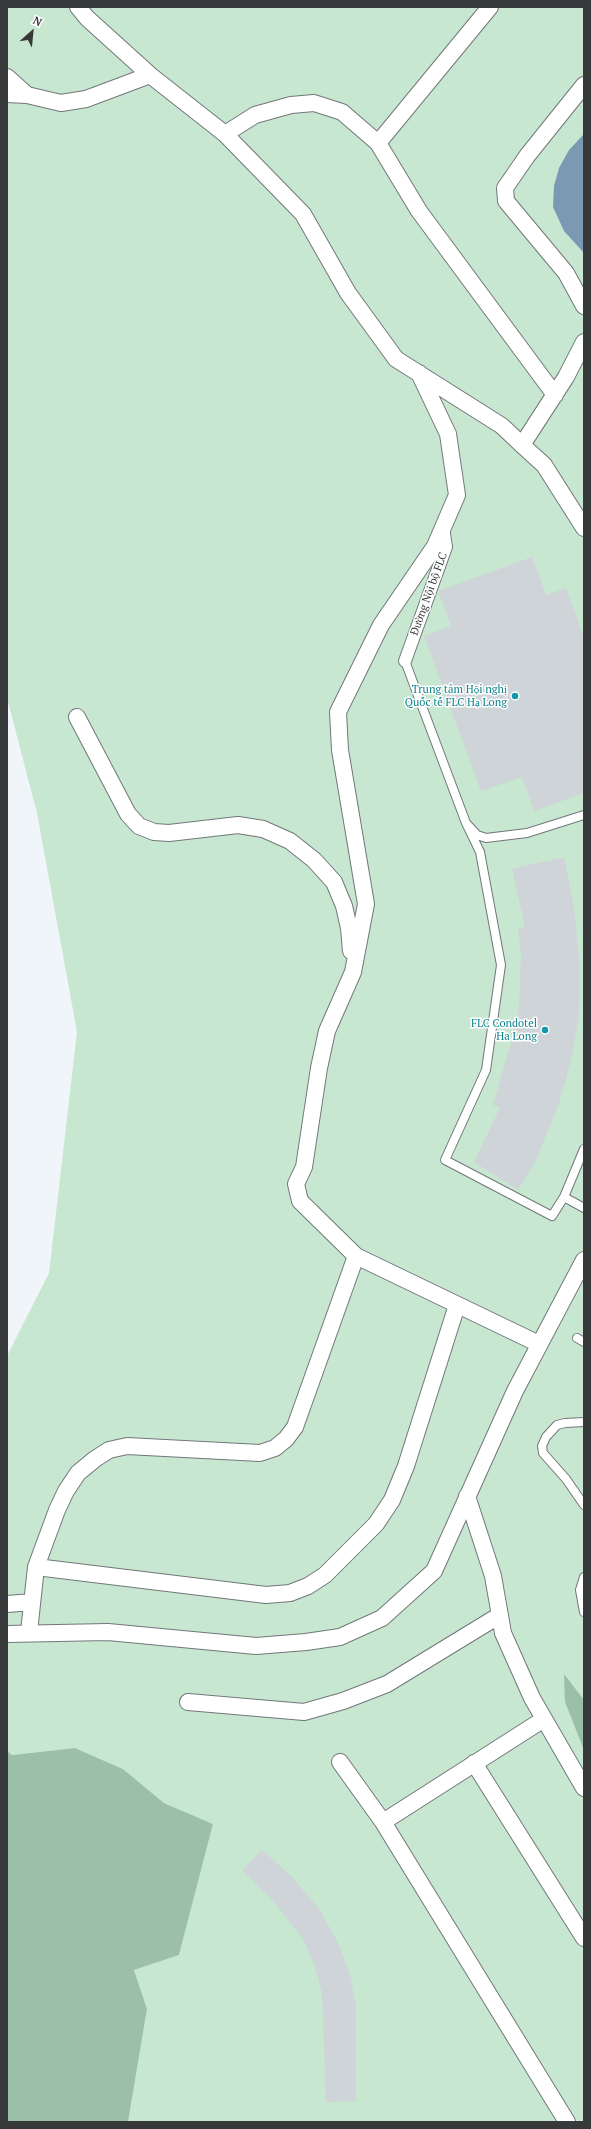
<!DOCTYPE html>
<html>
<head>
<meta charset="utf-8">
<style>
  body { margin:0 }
  #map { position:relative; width:591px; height:2129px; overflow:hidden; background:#f0f5fa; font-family:"PT Serif",serif }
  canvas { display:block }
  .frame { position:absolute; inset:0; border:8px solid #36383a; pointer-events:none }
  .north { position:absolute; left:12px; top:12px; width:40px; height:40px; -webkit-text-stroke:3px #fff; paint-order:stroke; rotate:27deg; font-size:11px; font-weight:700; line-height:16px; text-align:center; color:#36383a }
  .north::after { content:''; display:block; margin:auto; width:14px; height:18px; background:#36383a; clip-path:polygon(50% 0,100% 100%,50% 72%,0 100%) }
</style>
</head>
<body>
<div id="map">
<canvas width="591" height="2129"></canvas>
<div class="frame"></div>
<div class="north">N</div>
</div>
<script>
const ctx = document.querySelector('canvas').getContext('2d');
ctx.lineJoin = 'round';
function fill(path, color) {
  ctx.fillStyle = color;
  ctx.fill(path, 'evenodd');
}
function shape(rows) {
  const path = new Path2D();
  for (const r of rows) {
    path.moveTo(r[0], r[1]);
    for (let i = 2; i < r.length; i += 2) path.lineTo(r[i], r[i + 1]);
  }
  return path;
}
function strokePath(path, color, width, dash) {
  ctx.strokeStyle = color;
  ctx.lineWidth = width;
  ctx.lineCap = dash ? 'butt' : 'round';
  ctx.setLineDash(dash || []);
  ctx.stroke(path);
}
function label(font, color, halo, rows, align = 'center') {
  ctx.font = font + ' "PT Serif",serif';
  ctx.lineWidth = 3;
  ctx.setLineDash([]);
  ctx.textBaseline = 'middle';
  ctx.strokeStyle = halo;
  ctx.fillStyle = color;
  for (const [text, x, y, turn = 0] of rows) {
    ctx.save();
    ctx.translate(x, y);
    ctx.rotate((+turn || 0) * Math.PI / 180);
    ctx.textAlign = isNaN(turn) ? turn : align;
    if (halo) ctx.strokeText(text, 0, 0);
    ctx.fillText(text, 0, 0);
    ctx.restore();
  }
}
fill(shape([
  [7,7,584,7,584,2122,128,2122,147,2009,134,1970,179,1955,213,1824,164,1803,123,1769,75,1748,12,1755,7,1751,7,1356,49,1273,77,1032,37,813,7,698]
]), '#c7e7d0');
fill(shape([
  [564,1674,584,1700,584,1750,565,1702],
  [75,1748,123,1769,164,1803,213,1824,179,1955,134,1970,147,2009,128,2122,7,2122,7,1751,12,1755]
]), '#9cbfa7');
fill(shape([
  [584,134,584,253,564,231,553,207,554,186,559,168,569,150]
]), '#7b99b3');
fill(shape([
  [532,557,546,595,566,588,584,638,584,754,582,754,584,760,584,793,534,811,522,777,481,791,424,636,451,626,438,591],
  [564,857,574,908,580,966,579,1017,571,1060,559,1104,535,1162,518,1190,474,1162,500,1108,493,1105,511,1043,519,1007,521,954,518,928,525,927,512,869],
  [262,1850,291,1876,320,1910,339,1945,350,1974,356,2005,356,2101,326,2102,322,1993,315,1967,303,1939,274,1902,242,1870]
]), '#cfd4d8');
const service = shape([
  [405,661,466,823,477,835,486,838,527,833,584,815],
  [466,823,480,852,501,965,486,1070,445,1160,552,1216,564,1197,584,1208],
  [564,1197,584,1149],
  [577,1338,584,1342],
  [584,1422,565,1423,557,1425,546,1437,542,1446,543,1453,566,1479,584,1505],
  [584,1577,580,1590,584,1612]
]);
const pedestrian = shape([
  [405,661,446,547,443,527]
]);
const minor = shape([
  [78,7,87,18,150,75,225,134,303,214,348,293,396,359,502,426,522,445,544,465,584,528],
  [7,77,27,95,61,103,86,99,150,75],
  [584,85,527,156,505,188,506,201,566,273,584,306],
  [7,94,27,95],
  [225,134,255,115,291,105,314,103,342,112,378,143,419,211,555,395],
  [378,143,490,7],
  [419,373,448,434,457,495,435,546,381,625,338,712,340,750,366,904,353,972,327,1031,319,1068,304,1167,296,1184,300,1201,356,1256,539,1344],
  [522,445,566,377,584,342],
  [77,717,128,814,139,826,154,832,169,833,238,825,263,829,290,841,314,860,334,882,344,906,349,928,351,951],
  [467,1496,493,1576,503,1633,532,1698,584,1788],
  [36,1567,266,1595,290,1593,308,1586,325,1575,376,1524,392,1500,406,1466,457,1305],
  [7,1604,32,1602],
  [29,1632,36,1567,57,1510,66,1491,78,1473,95,1459,109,1450,127,1446,260,1453,275,1448,286,1439,295,1427,356,1256],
  [7,1634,108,1632,256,1646,306,1642,340,1637,382,1618,434,1571,515,1391,584,1260],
  [188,1702,304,1712,343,1701,387,1684,500,1615],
  [340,1762,383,1822,567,2122],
  [474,1763,584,1938],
  [383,1822,544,1719]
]);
strokePath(service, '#72777b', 10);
strokePath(pedestrian, '#72777b', 14);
strokePath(minor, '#72777b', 18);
strokePath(service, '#fff', 8);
strokePath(pedestrian, '#fff', 12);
strokePath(minor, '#fff', 16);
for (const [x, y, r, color] of [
  [515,696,4,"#0f9aa8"],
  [545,1030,4,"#0f9aa8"]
]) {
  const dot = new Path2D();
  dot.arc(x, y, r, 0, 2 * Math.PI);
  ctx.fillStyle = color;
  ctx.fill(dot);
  strokePath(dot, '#fff', 1.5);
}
label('11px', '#36383a', '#fff', [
  ["Đường Nội bộ FLC",429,594,-70]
]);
label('11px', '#0d838f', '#fff', [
  ["Trung tâm Hội nghị",507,690],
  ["Quốc tế FLC Hạ Long",507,703],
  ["FLC Condotel",537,1024],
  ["Ha Long",537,1037]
], 'right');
</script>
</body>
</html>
